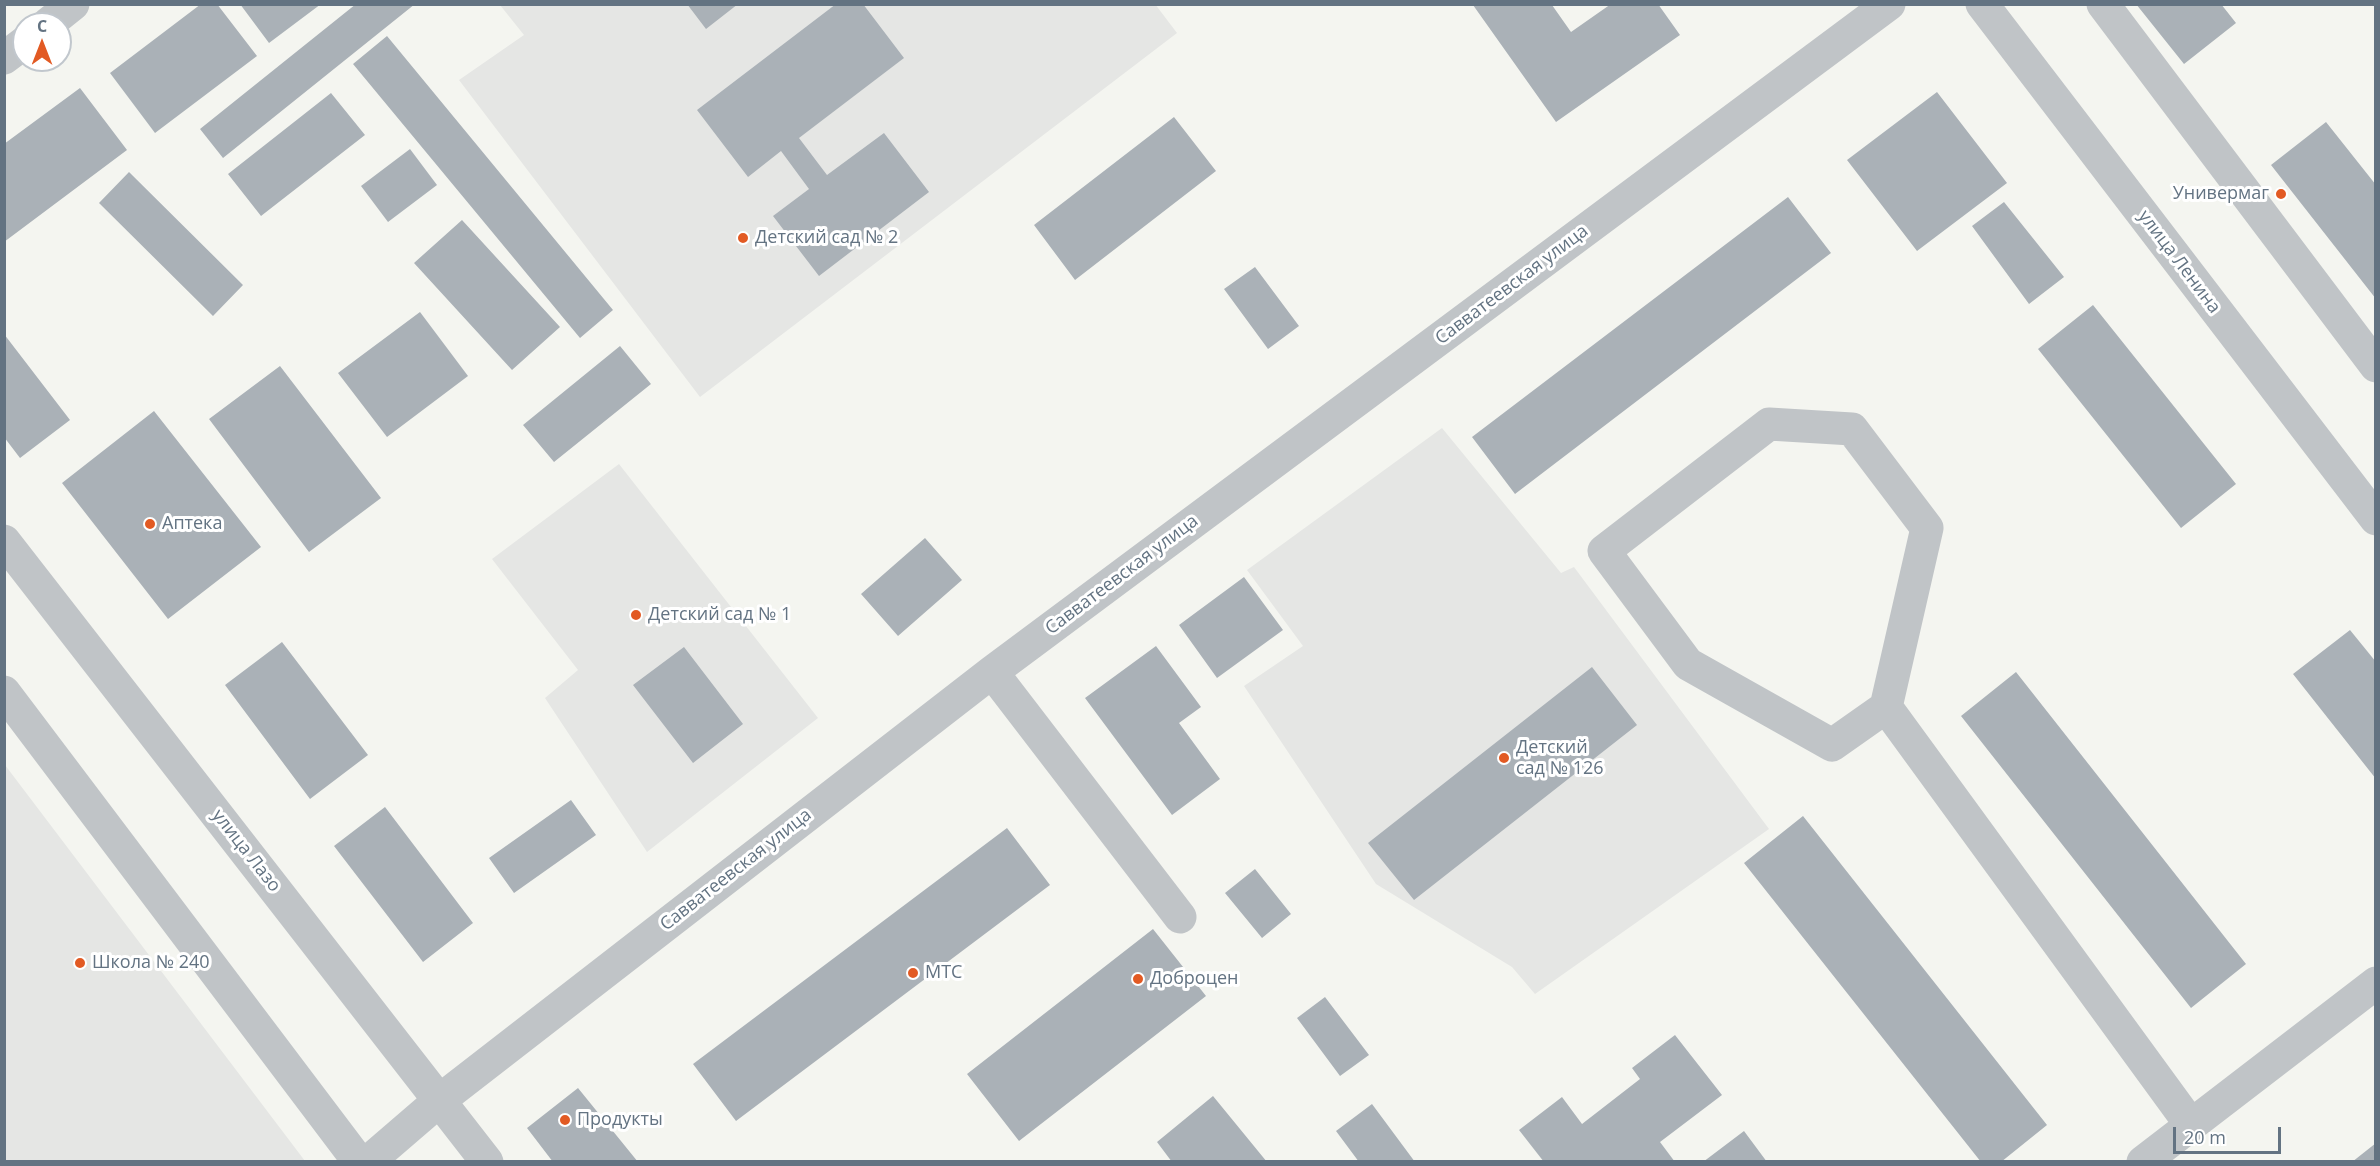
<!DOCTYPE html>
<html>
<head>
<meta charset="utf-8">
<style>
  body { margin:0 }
  #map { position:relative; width:2380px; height:1166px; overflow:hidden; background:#f4f5f0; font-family:"Open Sans",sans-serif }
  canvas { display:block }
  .frame { position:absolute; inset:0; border:6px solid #637382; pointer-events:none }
  .north { position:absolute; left:12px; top:12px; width:60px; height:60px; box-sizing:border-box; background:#fff; border:2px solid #c1c7cd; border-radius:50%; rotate:0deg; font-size:16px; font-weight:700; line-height:24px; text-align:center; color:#637382 }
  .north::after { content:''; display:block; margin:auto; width:21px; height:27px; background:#e25a23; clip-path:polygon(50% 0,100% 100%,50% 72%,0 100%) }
  .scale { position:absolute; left:2173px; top:1127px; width:108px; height:27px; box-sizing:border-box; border:3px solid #637382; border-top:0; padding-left:8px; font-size:18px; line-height:21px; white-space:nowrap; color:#637382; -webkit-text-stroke:4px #fff; paint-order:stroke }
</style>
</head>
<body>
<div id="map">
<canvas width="2380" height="1166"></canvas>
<div class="frame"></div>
<div class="north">С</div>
<div class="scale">20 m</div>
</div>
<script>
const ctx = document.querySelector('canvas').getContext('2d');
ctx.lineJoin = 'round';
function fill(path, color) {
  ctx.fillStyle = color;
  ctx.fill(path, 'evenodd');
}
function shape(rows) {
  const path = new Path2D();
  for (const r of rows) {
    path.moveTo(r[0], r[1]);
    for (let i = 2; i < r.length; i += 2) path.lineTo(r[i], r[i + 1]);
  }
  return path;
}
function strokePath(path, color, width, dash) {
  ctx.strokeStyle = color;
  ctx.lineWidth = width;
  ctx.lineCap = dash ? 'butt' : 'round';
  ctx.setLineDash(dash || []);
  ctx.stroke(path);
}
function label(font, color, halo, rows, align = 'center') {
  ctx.font = font + ' "Open Sans",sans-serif';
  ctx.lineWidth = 6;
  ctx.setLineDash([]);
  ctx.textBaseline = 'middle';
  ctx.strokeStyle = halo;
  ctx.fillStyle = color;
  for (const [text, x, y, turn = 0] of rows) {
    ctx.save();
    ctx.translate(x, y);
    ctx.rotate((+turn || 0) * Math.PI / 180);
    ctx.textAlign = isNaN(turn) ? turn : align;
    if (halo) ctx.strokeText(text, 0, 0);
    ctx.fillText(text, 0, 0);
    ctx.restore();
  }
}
fill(shape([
  [1155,4,1177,33,700,397,459,80,524,35,500,5],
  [1442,428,1561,573,1574,567,1769,829,1535,994,1512,967,1376,884,1244,686,1303,646,1247,570],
  [619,464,818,718,647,852,545,698,578,670,492,559],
  [4,765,5,765,305,1161,5,1161]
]), '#e5e6e4');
fill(shape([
  [201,4,217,4,257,56,155,133,110,73],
  [240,4,321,4,269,43],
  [356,4,415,4,223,158,200,129],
  [687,4,738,4,706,29],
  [836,4,863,4,904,58,799,138,827,175,884,133,929,192,819,276,773,216,809,189,781,151,748,177,697,110],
  [1611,4,1658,4,1680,35,1556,122,1473,5,1552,5,1571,32],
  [2136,4,2221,4,2236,23,2184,64],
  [387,36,613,310,580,338,353,64],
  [80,88,127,150,4,242,4,144],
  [1937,92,2007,183,1917,251,1847,160],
  [331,93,365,135,261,216,228,174],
  [1174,117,1216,171,1075,280,1034,225],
  [2326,122,2376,185,2376,299,2271,165],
  [410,149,437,185,388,222,361,186],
  [129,172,243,285,213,316,99,203],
  [1788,197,1831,253,1515,494,1472,437],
  [2004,202,2064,277,2029,304,1972,226],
  [462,220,560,327,512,370,414,263],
  [1255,267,1299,326,1268,349,1224,289],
  [2093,305,2236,484,2181,528,2038,349],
  [420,312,468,376,387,437,338,373],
  [4,334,70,420,20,458,4,437],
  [620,346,651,384,554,462,523,425],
  [280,366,381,498,309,552,209,419],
  [154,411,261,547,168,619,62,483],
  [925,538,962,580,898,636,861,594],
  [1244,577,1283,630,1217,678,1179,625],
  [2350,630,2376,662,2376,779,2293,674],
  [282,642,368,755,310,799,225,685],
  [1156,646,1201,707,1179,723,1220,779,1172,815,1085,698],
  [684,647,743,724,693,763,633,685],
  [1592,667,1637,725,1414,900,1368,843],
  [2016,672,2246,964,2191,1008,1961,716],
  [571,800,596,835,514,893,489,858],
  [385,807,473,923,423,962,334,846],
  [1803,816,2047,1125,2001,1162,1981,1162,1744,863],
  [1007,828,1050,885,736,1121,693,1064],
  [1255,869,1291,914,1262,938,1225,893],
  [1153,929,1206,996,1019,1141,967,1074],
  [1325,997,1369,1055,1340,1076,1297,1018],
  [1675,1035,1722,1095,1660,1142,1675,1162,1639,1162,1638,1160,1635,1162,1544,1162,1519,1130,1562,1097,1582,1124,1640,1079,1632,1068],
  [578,1088,638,1162,553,1162,527,1128],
  [1213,1096,1267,1162,1172,1162,1157,1142],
  [1372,1104,1415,1162,1359,1162,1336,1131],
  [1744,1131,1767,1162,1703,1162],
  [2376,1143,2376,1162,2352,1162]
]), '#aab1b7');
strokePath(shape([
  [1982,4,2376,519],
  [2103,4,2376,366],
  [48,24,73,4],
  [4,58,24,43],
  [4,541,487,1162],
  [992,672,1180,917],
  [4,692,359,1162],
  [1886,707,1927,528,1852,429,1769,424,1604,551,1688,664,1832,745,1886,707,2191,1125],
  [368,1162,440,1100,992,672,1889,4],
  [2143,1162,2376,983]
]), '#c0c4c7', 33);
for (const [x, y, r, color] of [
  [2281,194,6,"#e25a23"],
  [743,238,6,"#e25a23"],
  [150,524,6,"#e25a23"],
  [636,615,6,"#e25a23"],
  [1504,758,6,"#e25a23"],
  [80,963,6,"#e25a23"],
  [913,973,6,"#e25a23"],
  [1138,979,6,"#e25a23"],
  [565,1120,6,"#e25a23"]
]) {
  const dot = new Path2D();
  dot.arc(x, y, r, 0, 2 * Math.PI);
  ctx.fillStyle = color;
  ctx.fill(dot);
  strokePath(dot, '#fff', 2);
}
label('18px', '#637382', '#fff', [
  ["Универмаг",2269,194,"right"],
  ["Детский сад № 2",755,238],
  ["Аптека",162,524],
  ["Детский сад № 1",648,615],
  ["Детский",1516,748],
  ["сад № 126",1516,769],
  ["Школа № 240",92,963],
  ["МТС",925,973],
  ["Доброцен",1150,979],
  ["Продукты",577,1120]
], 'left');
label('18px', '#637382', '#fff', [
  ["улица Ленина",2179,262,53],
  ["Савватеевская улица",1512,285,-37],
  ["Савватеевская улица",1122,575,-37],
  ["улица Лазо",246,851,52],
  ["Савватеевская улица",736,870,-38]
]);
</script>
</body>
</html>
